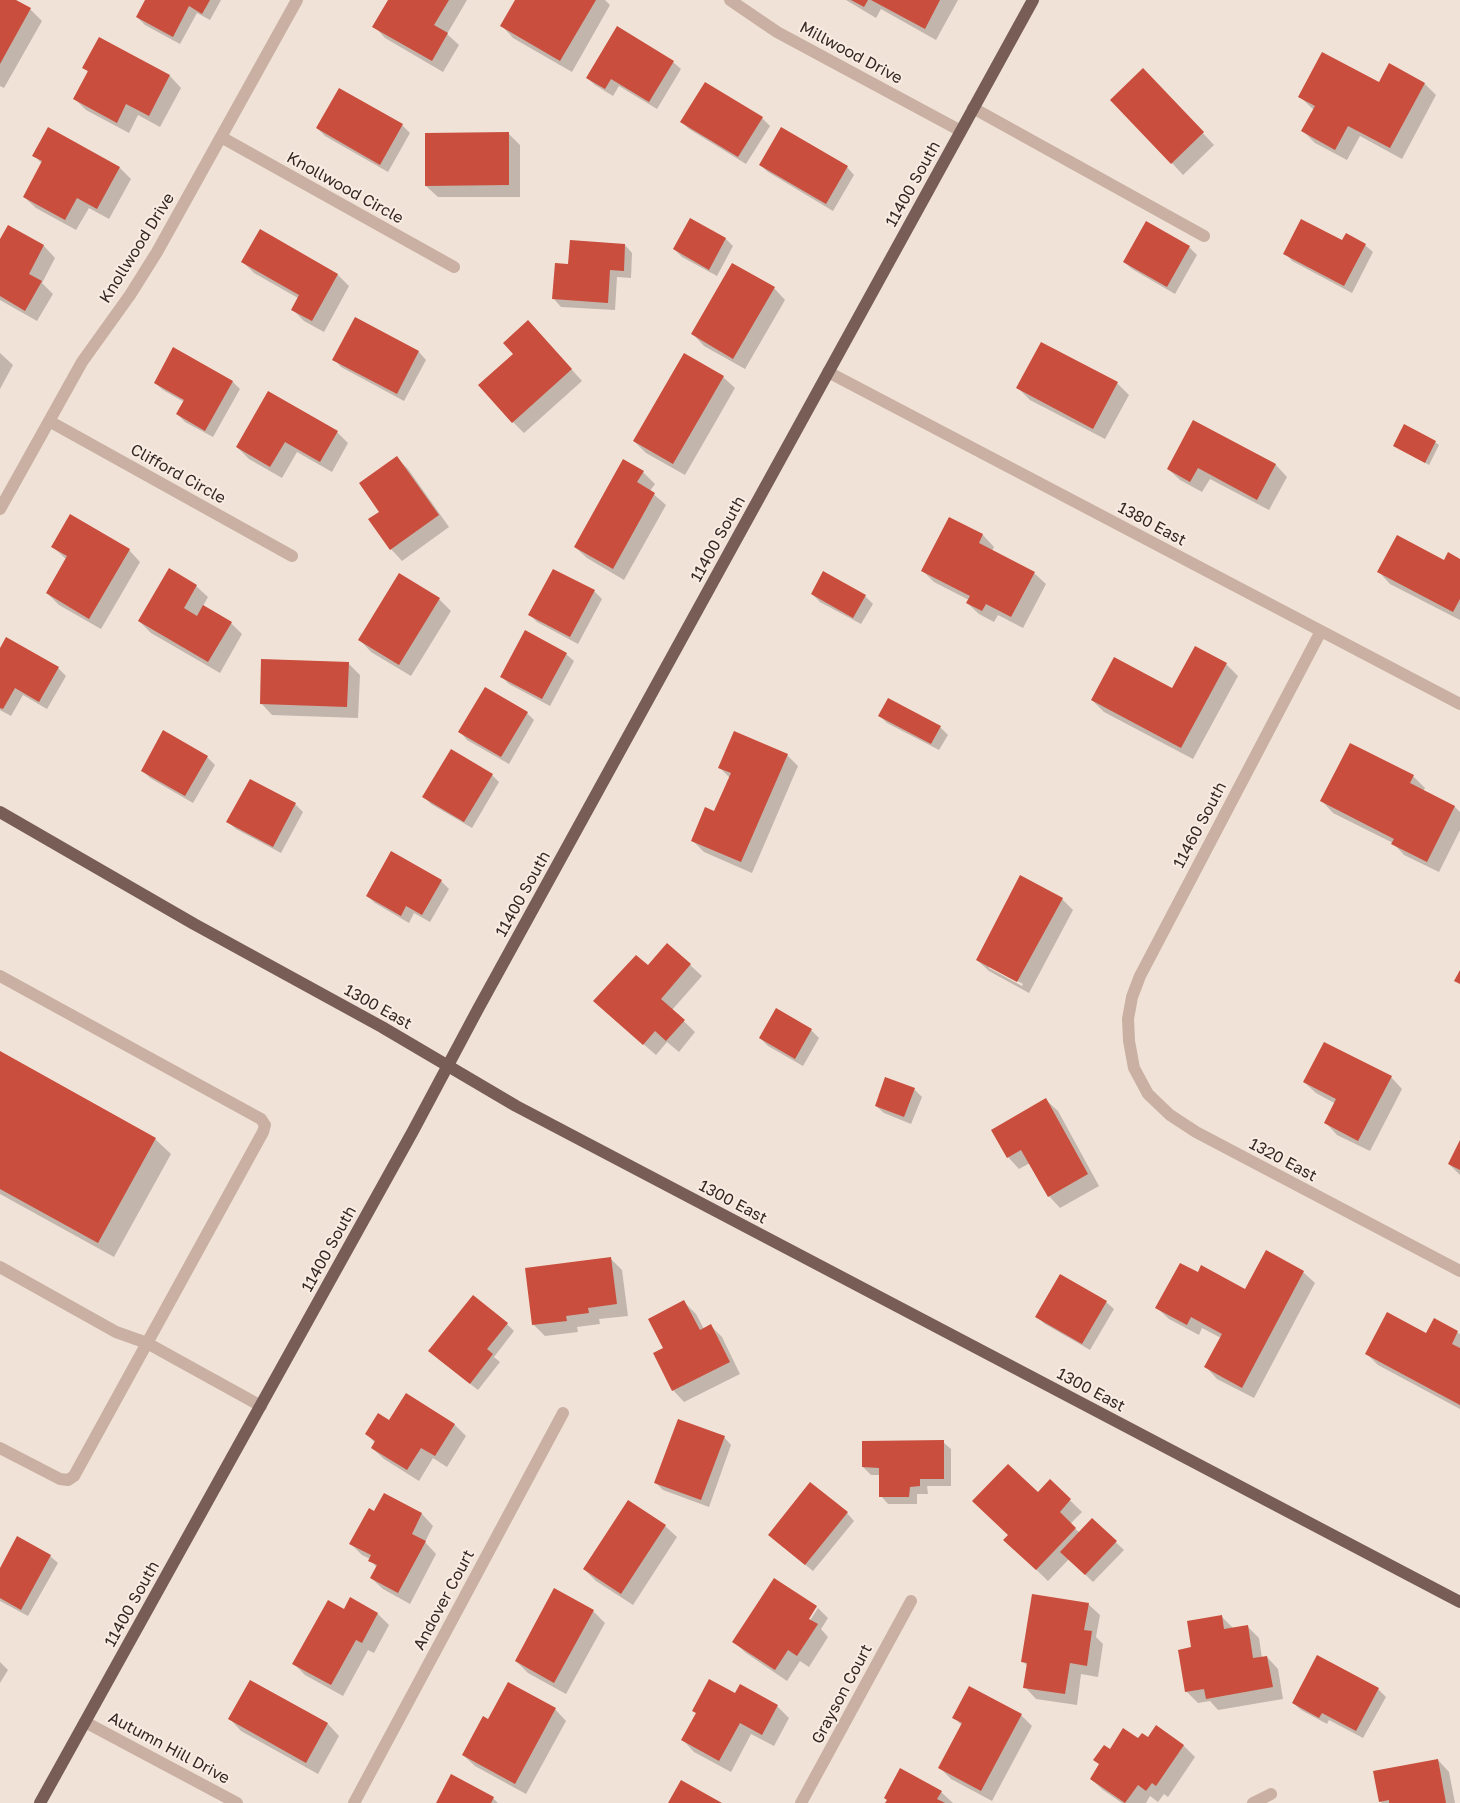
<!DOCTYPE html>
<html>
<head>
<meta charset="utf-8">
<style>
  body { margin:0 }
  canvas { display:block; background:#f1e2d7 }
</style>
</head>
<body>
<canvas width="1460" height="1803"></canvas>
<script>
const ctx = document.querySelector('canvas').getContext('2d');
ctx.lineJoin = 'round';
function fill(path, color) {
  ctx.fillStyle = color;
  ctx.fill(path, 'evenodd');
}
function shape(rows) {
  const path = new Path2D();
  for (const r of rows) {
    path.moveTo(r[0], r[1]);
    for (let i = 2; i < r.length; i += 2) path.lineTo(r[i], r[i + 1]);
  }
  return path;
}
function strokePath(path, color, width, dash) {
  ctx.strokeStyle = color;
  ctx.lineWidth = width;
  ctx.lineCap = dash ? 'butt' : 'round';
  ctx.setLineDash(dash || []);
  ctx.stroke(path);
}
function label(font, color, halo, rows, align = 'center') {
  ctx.font = font + ' "Golos Text",sans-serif';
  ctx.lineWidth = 4;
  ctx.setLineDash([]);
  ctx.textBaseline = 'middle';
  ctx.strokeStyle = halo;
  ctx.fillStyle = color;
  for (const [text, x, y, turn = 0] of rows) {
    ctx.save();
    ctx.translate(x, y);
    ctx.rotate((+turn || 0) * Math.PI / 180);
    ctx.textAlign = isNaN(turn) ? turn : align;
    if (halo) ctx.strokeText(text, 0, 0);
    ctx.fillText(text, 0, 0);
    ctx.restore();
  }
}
fill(shape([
  [0,0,13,0,30,9,42,21,4,88,0,86],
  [146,0,221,0,210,20,197,13,180,44,145,25,137,17],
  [389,0,467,0,447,34,459,45,443,72,385,38,374,26],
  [517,0,605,0,610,5,572,72,513,38,502,26],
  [846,0,958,0,936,40,881,9,876,18],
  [100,38,170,76,181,88,160,127,138,115,129,133,86,110,75,99,89,73,84,68],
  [673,62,681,69,657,109,619,86,613,96,595,85,587,78],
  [1155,82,1214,145,1183,175,1172,163],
  [1379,83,1425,84,1436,95,1402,159,1360,136,1347,160,1315,143,1303,131,1314,110,1300,97],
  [762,118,770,126,746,164,689,129,682,122],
  [402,125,410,133,388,172,325,136,317,128],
  [508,133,520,145,520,197,438,197,426,186],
  [34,155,120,168,131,179,109,219,89,208,76,230,36,208,24,197,42,164],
  [760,165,847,167,854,175,833,211,768,172],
  [691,219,726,239,733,246,717,276,682,257,674,249],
  [9,227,44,246,55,258,42,283,53,294,37,321,0,300,0,242],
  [260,231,338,275,349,286,324,332,304,321,292,309,298,298,254,273,243,262],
  [1342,242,1365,245,1373,252,1352,293,1292,261,1285,253],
  [625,245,632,253,631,278,617,277,615,310,561,307,554,299,569,266],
  [1189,247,1197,255,1175,294,1132,269,1124,262],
  [774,288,785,300,745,369,704,346,693,334],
  [356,318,419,352,426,360,404,401,341,367,334,359],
  [540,334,582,381,524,433,513,422],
  [174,349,233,382,240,389,213,437,185,422,177,414,184,402,163,390,155,383],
  [0,353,13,365,0,389],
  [723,377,735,388,685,475,646,453,634,441],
  [1117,383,1129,395,1105,439,1030,400,1018,388],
  [1193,422,1276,465,1287,477,1269,510,1210,479,1202,492,1180,480,1168,469],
  [337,432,348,443,332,472,297,452,282,478,249,459,237,447],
  [1435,442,1439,445,1429,465,1394,445],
  [397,458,408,469,449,527,402,561,391,549,381,512],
  [643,472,655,484,650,491,666,505,624,580,587,558,575,547],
  [949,518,983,535,994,547,992,551,1034,573,1046,584,1023,628,998,615,994,622,979,614,967,603,969,600,934,582,922,570],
  [53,547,129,550,140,562,101,629,59,605,47,593,67,560],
  [1460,560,1460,620,1390,584,1379,572],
  [553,570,594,591,602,599,578,644,537,622,530,615],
  [196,586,208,597,203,606,231,623,242,634,220,673,151,633,139,621],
  [812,594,865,596,873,604,861,624,820,602],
  [439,599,451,611,411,676,371,652,360,640],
  [0,651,58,668,66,676,47,709,23,695,11,716,0,710],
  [566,654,574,661,550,706,509,684,502,677],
  [348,663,360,675,358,718,272,715,261,703],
  [1226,664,1238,676,1193,759,1104,712,1092,700,1173,690],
  [888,700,940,727,948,735,939,750,887,723,880,716],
  [527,713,534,720,509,764,467,740,460,732],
  [164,732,207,757,215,765,193,803,150,778,142,770],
  [787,755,798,766,752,873,704,852,692,840,715,812,730,778,719,767],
  [492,775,499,782,472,828,431,804,424,797],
  [1413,776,1425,788,1423,791,1455,807,1460,812,1460,830,1439,872,1404,855,1393,843,1333,813,1322,801],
  [250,780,295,804,303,812,281,853,236,829,228,822],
  [392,853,441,881,449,889,430,922,414,913,409,923,375,903,367,896],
  [1062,899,1073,910,1029,993,989,971,977,960],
  [989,966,1023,984,1022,986,989,968],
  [690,965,702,976,672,1010,695,1032,679,1052,667,1042,656,1055,606,1012,648,967],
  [811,1030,819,1038,803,1066,768,1046,760,1038],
  [0,1053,155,1139,171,1154,114,1257,0,1194],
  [1391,1077,1402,1089,1370,1151,1337,1135,1326,1123,1336,1104,1316,1093,1304,1082],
  [914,1089,922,1097,911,1124,884,1113,876,1106],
  [1046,1100,1058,1111,1099,1186,1060,1208,1049,1196,1030,1163,1019,1169,1008,1157],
  [1460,1143,1460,1175,1449,1164],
  [611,1259,622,1270,628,1316,599,1319,600,1324,577,1327,578,1332,545,1336,533,1324],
  [1303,1272,1315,1283,1254,1398,1217,1379,1206,1367,1221,1338,1202,1328,1199,1335,1169,1319,1157,1308,1198,1273,1246,1291],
  [684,1302,696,1314,704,1329,711,1326,722,1337,740,1374,684,1402,673,1390,665,1349],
  [1106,1302,1114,1309,1090,1350,1045,1324,1037,1317],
  [1434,1319,1460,1334,1460,1409,1378,1365,1367,1354,1426,1334],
  [507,1324,514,1331,494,1357,500,1362,478,1390,437,1358],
  [406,1394,455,1425,466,1436,447,1467,433,1458,419,1481,384,1459,372,1448,375,1443,367,1434,389,1422],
  [724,1437,731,1445,709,1507,663,1490,656,1483],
  [943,1442,951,1449,951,1486,927,1486,928,1494,917,1494,917,1504,888,1504,881,1496,880,1475,871,1475,863,1467],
  [1050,1481,1082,1512,1070,1524,1080,1533,1092,1520,1124,1550,1093,1582,1069,1559,1048,1581,1017,1551,1009,1535,1038,1494],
  [384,1495,422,1514,433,1526,425,1542,436,1554,410,1604,383,1589,371,1578,377,1568,370,1559,362,1555,351,1544,375,1512],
  [847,1513,854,1521,813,1571,777,1542],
  [665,1526,677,1537,633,1605,596,1581,584,1569],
  [50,1556,58,1563,28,1616,0,1601,0,1570],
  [774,1579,817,1608,815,1608,805,1623,807,1625,818,1608,828,1618,821,1629,828,1637,809,1667,800,1661,787,1681,746,1653,734,1642],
  [555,1590,593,1611,605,1623,566,1694,528,1673,516,1661],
  [351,1599,378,1614,389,1625,374,1653,368,1650,343,1696,305,1675,294,1664,344,1610],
  [1088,1604,1100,1615,1096,1637,1103,1644,1098,1677,1081,1674,1077,1705,1036,1699,1025,1687,1028,1666,1022,1661],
  [1221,1616,1234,1629,1247,1626,1259,1638,1262,1658,1267,1657,1278,1669,1283,1699,1218,1710,1210,1701,1198,1703,1186,1691,1193,1648],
  [0,1662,8,1670,0,1683],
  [251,1681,328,1724,339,1736,318,1774,241,1731,230,1719],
  [1378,1689,1386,1697,1363,1738,1329,1720,1327,1724,1301,1710,1293,1703],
  [736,1695,777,1706,789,1718,774,1746,751,1734,731,1772,694,1752,683,1740],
  [555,1709,566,1721,526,1794,475,1766,463,1755,489,1721],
  [1021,1715,1032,1726,992,1801,951,1779,940,1768,962,1726,954,1717],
  [1156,1727,1184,1746,1195,1757,1168,1797,1164,1794,1158,1802,1150,1796,1146,1803,1122,1803,1103,1790,1091,1779,1110,1750,1139,1740,1149,1739],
  [1438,1760,1449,1772,1455,1803,1382,1803,1380,1801],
  [452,1776,493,1798,498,1803,437,1803],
  [941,1792,953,1803,886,1803]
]), '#0003');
fill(shape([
  [0,0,16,0,31,8,0,64],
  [145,0,210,0,202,14,189,6,173,37,136,17],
  [388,0,449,0,434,25,448,33,432,61,372,27],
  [515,0,596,0,560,61,500,26],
  [851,0,868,0,864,7],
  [871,0,940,0,925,29],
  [617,26,674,61,649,102,611,79,605,89,586,78],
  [99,37,170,75,149,116,126,104,117,123,73,99,88,71,82,68],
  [1322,52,1379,82,1389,63,1425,83,1390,148,1348,126,1335,150,1301,131,1315,106,1298,97],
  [1143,68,1204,132,1171,164,1110,100],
  [705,82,763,117,738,157,680,122],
  [339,88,403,124,380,165,316,128],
  [48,127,120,167,97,209,77,198,65,220,23,197,42,161,32,156],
  [781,127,848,166,826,204,759,165],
  [509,132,509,185,425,186,425,133],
  [690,218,726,238,709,270,673,249],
  [1301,219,1342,240,1346,233,1366,244,1344,286,1283,254],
  [1146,221,1190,246,1167,287,1123,262],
  [8,225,44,245,29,274,42,281,25,311,0,296,0,239],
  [260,229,338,274,312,321,291,310,299,295,241,262],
  [570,240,625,244,624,271,610,270,608,303,552,299,555,263,568,264],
  [732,263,775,287,733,359,691,334],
  [355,317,419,351,397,394,332,360],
  [528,320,572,369,512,423,478,385,513,354,503,343],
  [1041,342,1118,382,1093,429,1016,388],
  [173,347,233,381,205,431,176,414,184,400,154,383],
  [684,353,724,376,673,464,633,441],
  [268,391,338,431,320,462,285,442,270,467,236,447],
  [1193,420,1276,464,1257,500,1198,468,1190,482,1167,469],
  [1404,424,1436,441,1425,463,1393,446],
  [397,456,439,515,390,550,368,519,379,512,359,483],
  [623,459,644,471,637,482,655,493,613,569,574,547],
  [70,514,130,549,89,619,46,593,67,556,51,547],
  [949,517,983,534,979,543,1035,572,1011,617,986,604,982,611,966,603,970,596,921,571],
  [1397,535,1444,560,1448,552,1460,559,1460,599,1453,612,1377,572],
  [169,568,197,585,184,608,197,616,203,605,232,622,208,662,138,621],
  [553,569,595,590,570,637,528,615],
  [823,571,866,595,853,618,811,594],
  [399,573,440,598,399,665,358,640],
  [525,630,567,653,542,699,500,677],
  [6,637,59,667,39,702,15,688,3,709,0,708,0,648],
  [1195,646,1227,663,1181,748,1091,700,1114,657,1172,688],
  [261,659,349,662,347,707,260,704],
  [485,687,528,712,501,757,458,732],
  [888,698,941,726,931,744,878,716],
  [163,730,208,756,185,796,141,771],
  [734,731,788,754,741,862,691,841,705,807,714,811,731,773,718,768],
  [1350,743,1414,775,1410,783,1455,806,1427,862,1391,844,1394,839,1320,801],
  [451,749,493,774,464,822,422,797],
  [250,779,296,803,273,847,226,822],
  [391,851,442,880,422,915,406,906,401,916,366,896],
  [1020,875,1063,898,1017,982,976,960],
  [667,943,691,964,661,999,685,1020,666,1041,655,1031,643,1045,593,1001,636,955,648,965],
  [1460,970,1460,984,1454,981],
  [776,1008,812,1029,795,1059,759,1038],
  [1324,1042,1392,1076,1358,1141,1324,1123,1336,1099,1303,1082],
  [0,1051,156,1138,98,1243,0,1189],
  [885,1077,915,1088,904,1117,875,1106],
  [1046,1098,1088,1174,1048,1197,1021,1150,1007,1158,991,1130],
  [1460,1140,1460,1170,1448,1164],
  [1266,1250,1304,1271,1242,1388,1204,1367,1222,1334,1191,1317,1187,1325,1155,1308,1180,1263,1198,1272,1201,1265,1245,1289],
  [611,1257,617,1304,588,1308,589,1313,566,1316,567,1321,532,1325,525,1268],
  [1060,1274,1107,1301,1082,1344,1035,1317],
  [473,1295,508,1323,487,1349,493,1354,470,1384,428,1351],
  [684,1300,700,1330,711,1324,730,1362,672,1391,653,1353,663,1348,648,1319],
  [1387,1312,1426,1333,1434,1318,1458,1331,1452,1344,1460,1348,1460,1405,1365,1354],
  [406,1393,455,1424,435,1456,421,1448,407,1470,371,1448,375,1441,365,1434,378,1413,389,1420],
  [678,1419,725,1436,701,1500,654,1483],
  [944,1440,944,1479,920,1479,920,1486,910,1487,909,1497,879,1497,879,1468,862,1467,862,1441],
  [1008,1464,1038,1492,1050,1479,1071,1499,1060,1512,1076,1528,1036,1570,1003,1540,1008,1535,972,1501],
  [810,1482,848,1512,805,1565,768,1535],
  [384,1493,422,1513,412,1534,426,1541,398,1593,370,1578,377,1565,368,1561,371,1555,349,1544,369,1508,374,1511],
  [628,1500,666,1525,621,1594,583,1569],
  [1092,1518,1117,1541,1085,1575,1060,1552],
  [17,1536,51,1555,21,1610,0,1598,0,1568],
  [774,1578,817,1606,809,1619,818,1624,797,1656,788,1650,775,1670,732,1642],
  [554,1588,594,1610,554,1683,515,1661],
  [1032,1594,1089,1603,1084,1630,1092,1631,1087,1666,1070,1663,1065,1694,1023,1688,1027,1663,1021,1662],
  [350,1597,378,1613,362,1643,356,1640,331,1685,292,1664,328,1600,344,1609],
  [1222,1615,1224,1629,1248,1625,1253,1658,1267,1656,1273,1687,1206,1699,1204,1689,1185,1692,1178,1650,1191,1647,1187,1621],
  [1317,1655,1379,1688,1356,1731,1322,1713,1319,1718,1292,1703],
  [709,1679,735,1693,740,1684,778,1705,762,1735,740,1723,719,1761,681,1740,696,1713,692,1711],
  [250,1680,328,1723,306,1763,228,1719],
  [508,1682,556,1708,515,1784,462,1755,483,1716,488,1719],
  [969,1686,1022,1714,981,1791,938,1768,962,1723,952,1718],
  [1156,1725,1184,1745,1156,1786,1152,1783,1146,1791,1138,1785,1125,1803,1090,1779,1099,1764,1093,1760,1104,1745,1110,1749,1123,1728,1138,1738,1142,1733,1148,1737],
  [1438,1759,1446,1803,1389,1803,1389,1800,1379,1802,1373,1771],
  [900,1768,942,1791,937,1799,945,1803,885,1803,887,1800,884,1798],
  [451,1774,494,1797,491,1803,436,1803],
  [681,1780,722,1803,668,1803]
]), '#c94e3d');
strokePath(shape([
  [730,0,777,32,961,131],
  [973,108,1204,236],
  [221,137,454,267],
  [828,372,1460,704],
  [49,421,292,556],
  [0,509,82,362,130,295,157,252,297,0],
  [1321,631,1140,976,1132,997,1128,1019,1129,1041,1134,1068,1148,1094,1170,1115,1196,1132,1460,1271],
  [0,976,261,1119,265,1125,263,1132,74,1476,68,1480,60,1479,0,1448],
  [0,1267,116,1332,147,1343,261,1406],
  [85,1722,237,1803],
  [354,1803,563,1413],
  [801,1803,911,1601],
  [1253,1803,1271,1794]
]), '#c9b0a3', 12);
strokePath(shape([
  [0,812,194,924,382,1027,516,1106,1460,1602],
  [40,1803,413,1131,478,1009,1033,0]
]), '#775d56', 12);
label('16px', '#342825', '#f9ece3', [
  ["Millwood Drive",851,53,28],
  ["11400 South",913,184,-61],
  ["Knollwood Circle",345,188,29],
  ["Knollwood Drive",137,248,-58],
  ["Clifford Circle",178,474,29],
  ["1380 East",1152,524,28],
  ["11400 South",718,539,-61],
  ["11460 South",1200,825,-62],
  ["11400 South",523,894,-61],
  ["1300 East",378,1007,29],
  ["1320 East",1283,1160,28],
  ["1300 East",733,1202,28],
  ["11400 South",329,1249,-61],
  ["1300 East",1091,1390,28],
  ["Andover Court",444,1600,-62],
  ["11400 South",132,1604,-61],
  ["Grayson Court",842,1694,-62],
  ["Autumn Hill Drive",169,1748,28]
]);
</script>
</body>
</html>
